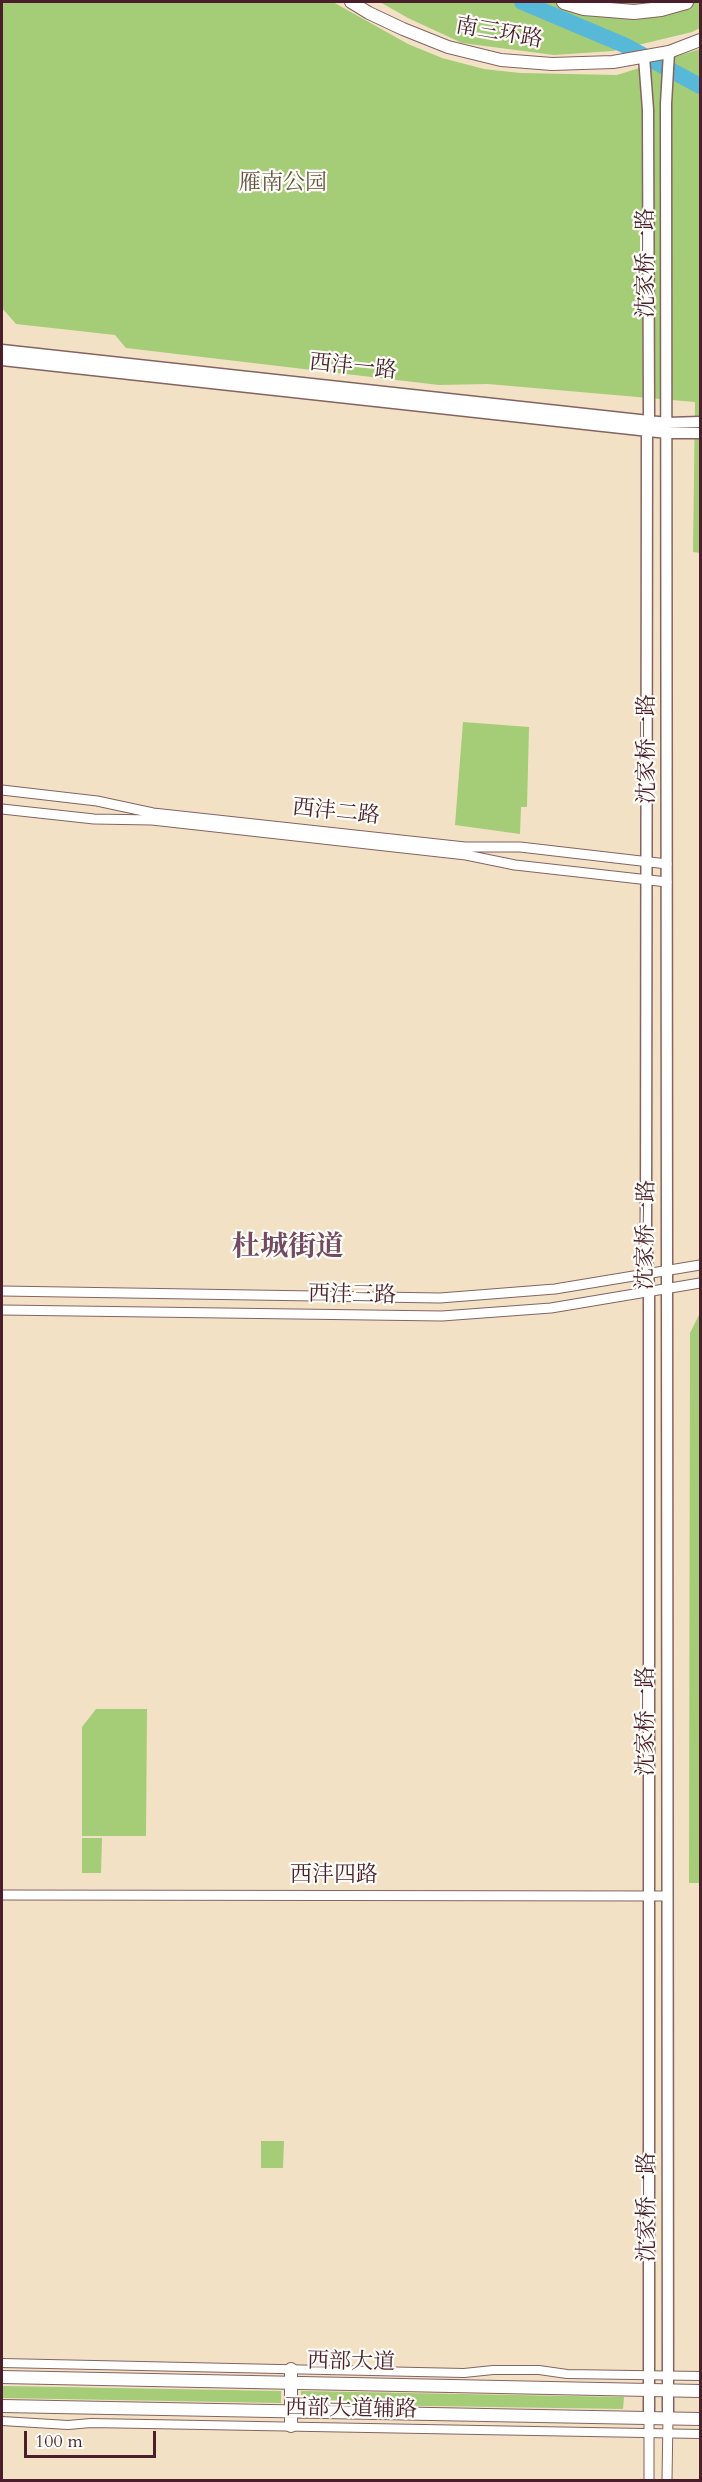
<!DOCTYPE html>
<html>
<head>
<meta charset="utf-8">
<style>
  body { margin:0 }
  #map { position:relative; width:702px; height:2482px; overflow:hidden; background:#f3e1c6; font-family:Cardo,serif }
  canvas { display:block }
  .frame { position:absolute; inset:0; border:3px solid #4a1f2b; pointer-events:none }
  .scale { position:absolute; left:24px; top:2431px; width:132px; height:27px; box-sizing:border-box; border:3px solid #4a1f2b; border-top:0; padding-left:8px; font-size:18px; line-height:21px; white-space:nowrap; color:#4a1f2b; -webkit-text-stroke:4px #fdfcf7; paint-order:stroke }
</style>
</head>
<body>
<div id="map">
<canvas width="702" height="2482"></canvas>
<div class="frame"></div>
<div class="scale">100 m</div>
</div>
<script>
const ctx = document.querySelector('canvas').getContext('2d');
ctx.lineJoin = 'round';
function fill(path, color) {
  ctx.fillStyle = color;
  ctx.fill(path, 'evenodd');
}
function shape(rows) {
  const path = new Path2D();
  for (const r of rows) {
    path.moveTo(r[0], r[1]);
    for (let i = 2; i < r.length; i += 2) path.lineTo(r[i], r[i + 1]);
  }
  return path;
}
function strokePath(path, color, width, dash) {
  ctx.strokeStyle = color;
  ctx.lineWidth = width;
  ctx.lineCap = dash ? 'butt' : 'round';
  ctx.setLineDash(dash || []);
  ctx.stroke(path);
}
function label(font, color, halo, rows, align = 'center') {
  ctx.font = font + ' Cardo,"Noto Serif SC",serif';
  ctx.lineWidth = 4.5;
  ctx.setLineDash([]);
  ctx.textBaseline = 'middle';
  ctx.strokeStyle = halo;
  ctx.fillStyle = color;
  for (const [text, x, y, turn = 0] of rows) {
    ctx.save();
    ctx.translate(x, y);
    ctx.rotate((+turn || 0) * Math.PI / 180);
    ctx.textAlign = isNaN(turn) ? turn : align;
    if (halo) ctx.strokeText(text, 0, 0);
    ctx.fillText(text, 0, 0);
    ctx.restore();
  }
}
fill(shape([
  [2,2,333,2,408,44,442,58,484,69,520,73,617,75,700,49,700,553,693,552,695,402,488,384,439,385,126,348,115,335,16,324,2,308],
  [380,2,700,2,700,28,692,32,613,51,554,55,462,43,408,18],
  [463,722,529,727,527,807,521,807,520,834,455,825],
  [700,1313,700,1883,689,1883,690,1333],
  [96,1709,147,1709,146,1836,82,1836,82,1727],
  [82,1838,102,1838,101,1873,82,1873],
  [261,2141,284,2141,283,2168,261,2168],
  [3,2386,281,2391,281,2403,3,2398],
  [301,2391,624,2397,623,2409,301,2404]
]), '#a5cc76');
strokePath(shape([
  [522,2,624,45,700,86]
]), '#58b8d7', 16);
const minor = shape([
  [2,2363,464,2373,493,2370,539,2370,567,2374,700,2376],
  [2,2421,68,2425,91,2423,700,2434]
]);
const tertiary = shape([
  [2,790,97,801,153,813,465,847,520,847,667,864],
  [2,809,94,819,152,820,466,855,515,865,667,882],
  [2,1291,440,1298,555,1289,700,1265],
  [2,1310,442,1316,551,1308,700,1283],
  [2,1895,667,1896],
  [649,2418,649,2480],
  [667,2480,668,2418]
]);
const secondary = shape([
  [644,57,648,110,649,420,647,430,646,1234,649,1290,649,2418],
  [2,350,667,423,700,422],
  [2,360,667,433,700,433],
  [668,2418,666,104,669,52]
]);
const primary = shape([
  [291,2369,291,2426],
  [2,2377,700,2391],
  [2,2406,700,2419]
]);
const trunk = shape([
  [351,2,369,13,403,29,448,47,501,60,552,64,613,62,669,52,700,40]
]);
const motorway = shape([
  [564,2,584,8,634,12,661,9,686,2]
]);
strokePath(minor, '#856361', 10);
strokePath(tertiary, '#856361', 11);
strokePath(secondary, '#856361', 13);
strokePath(primary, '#856361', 14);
strokePath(trunk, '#856361', 14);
strokePath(motorway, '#856361', 16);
strokePath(minor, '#fff', 8);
strokePath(tertiary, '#fff', 9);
strokePath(secondary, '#fff', 10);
strokePath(primary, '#fff', 12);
strokePath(trunk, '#fff', 12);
strokePath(motorway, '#fff', 14);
label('22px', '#4a1f2b', '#fdfcf7', [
  ["南三环路",499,34,10],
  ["沈家桥一路",647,263,-90],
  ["西沣一路",353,368,6],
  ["沈家桥一路",648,749,-90],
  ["西沣二路",336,813,6],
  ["沈家桥一路",647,1235,-89],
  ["西沣三路",352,1296,1],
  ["沈家桥一路",647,1721,-90],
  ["西沣四路",334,1876],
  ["沈家桥一路",648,2207,-90],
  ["西部大道",351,2363,1],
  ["西部大道辅路",351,2410,1]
]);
label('22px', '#655342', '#fdfcf7', [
  ["雁南公园",283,184]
]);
label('bold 28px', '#734a62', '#fdfcf7', [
  ["杜城街道",288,1249]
]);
</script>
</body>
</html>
